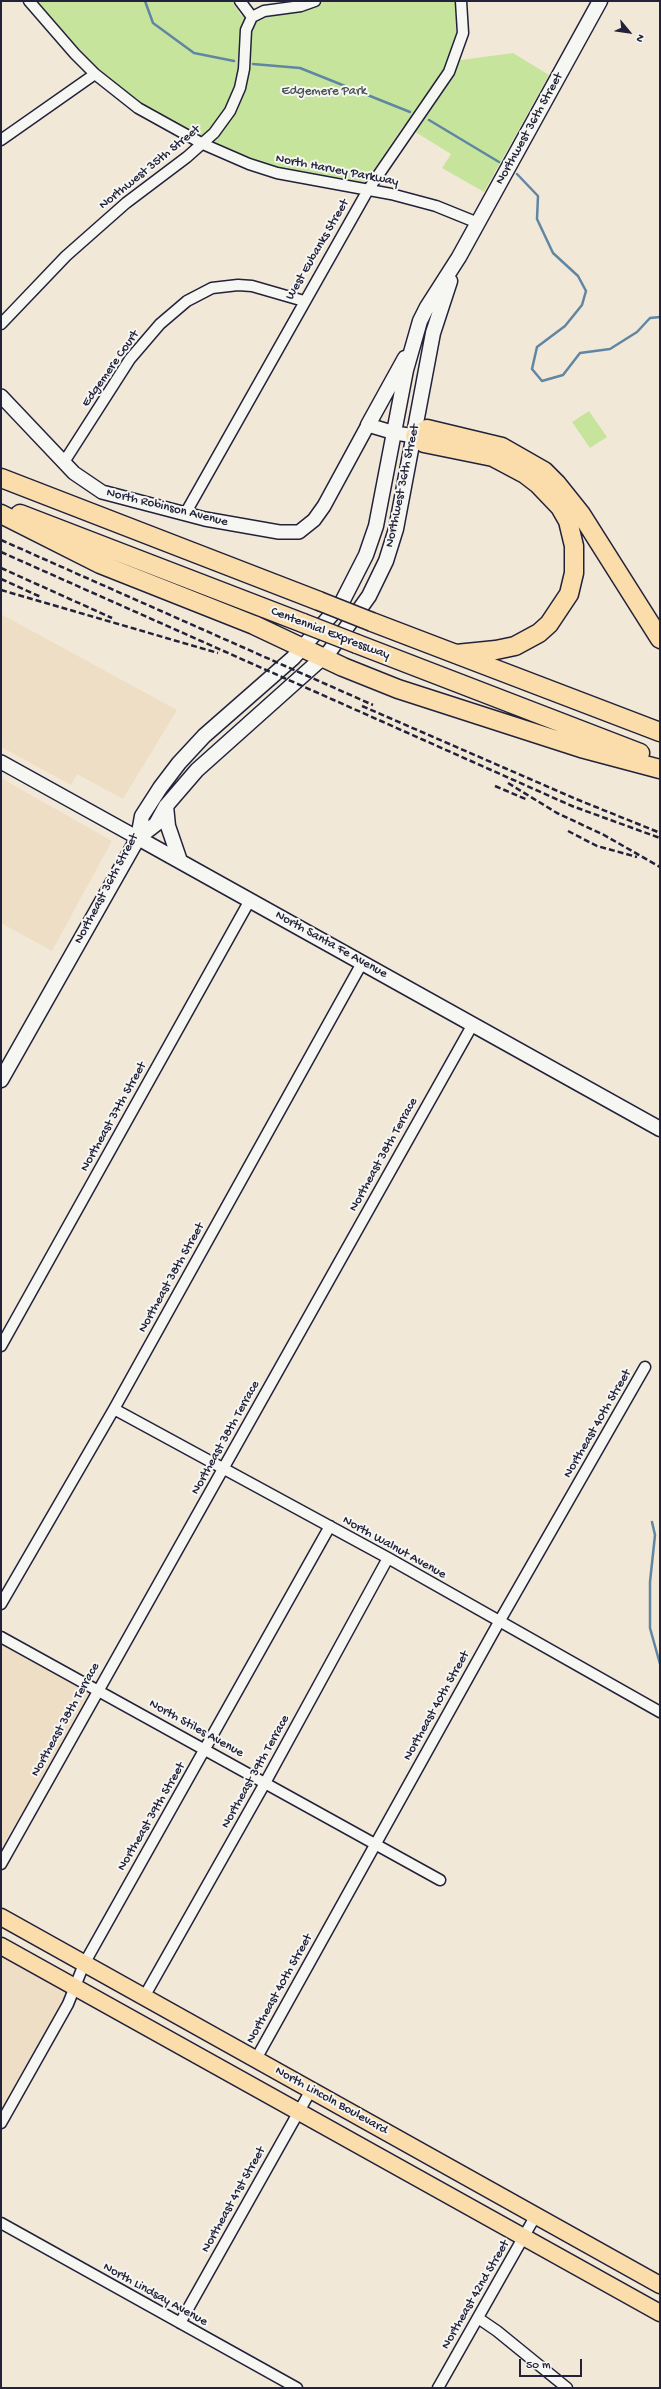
<!DOCTYPE html>
<html>
<head>
<meta charset="utf-8">
<style>
  body { margin:0 }
  #map { position:relative; width:661px; height:2389px; overflow:hidden; background:#f2e8d8; font-family:"Gochi Hand",sans-serif }
  canvas { display:block }
  .frame { position:absolute; inset:0; border:2px solid #22223b; pointer-events:none }
  .north { position:absolute; left:609px; top:12px; width:40px; height:40px; -webkit-text-stroke:3px #f6f6f2; paint-order:stroke; rotate:119deg; font-size:11px; font-weight:700; line-height:16px; text-align:center; color:#22223b }
  .north::after { content:''; display:block; margin:auto; width:14px; height:18px; background:#22223b; clip-path:polygon(50% 0,100% 100%,50% 72%,0 100%) }
  .scale { position:absolute; left:519px; top:2359px; width:63px; height:18px; box-sizing:border-box; border:2px solid #22223b; border-top:0; padding-left:5px; font-size:12px; line-height:14px; white-space:nowrap; color:#22223b; -webkit-text-stroke:3px #f6f6f2; paint-order:stroke }
</style>
</head>
<body>
<div id="map">
<canvas width="661" height="2389"></canvas>
<div class="frame"></div>
<div class="north">N</div>
<div class="scale">50 m</div>
</div>
<script>
const ctx = document.querySelector('canvas').getContext('2d');
ctx.lineJoin = 'round';
function fill(path, color) {
  ctx.fillStyle = color;
  ctx.fill(path, 'evenodd');
}
function shape(rows) {
  const path = new Path2D();
  for (const r of rows) {
    path.moveTo(r[0], r[1]);
    for (let i = 2; i < r.length; i += 2) path.lineTo(r[i], r[i + 1]);
  }
  return path;
}
function strokePath(path, color, width, dash) {
  ctx.strokeStyle = color;
  ctx.lineWidth = width;
  ctx.lineCap = dash ? 'butt' : 'round';
  ctx.setLineDash(dash || []);
  ctx.stroke(path);
}
function label(font, color, halo, rows, align = 'center') {
  ctx.font = font + ' "Gochi Hand",sans-serif';
  ctx.lineWidth = 4;
  ctx.setLineDash([]);
  ctx.textBaseline = 'middle';
  ctx.strokeStyle = halo;
  ctx.fillStyle = color;
  for (const [text, x, y, turn = 0] of rows) {
    ctx.save();
    ctx.translate(x, y);
    ctx.rotate((+turn || 0) * Math.PI / 180);
    ctx.textAlign = isNaN(turn) ? turn : align;
    if (halo) ctx.strokeText(text, 0, 0);
    ctx.fillText(text, 0, 0);
    ctx.restore();
  }
}
fill(shape([
  [1,614,177,710,123,799,77,774,71,785,1,747],
  [1,778,112,841,52,951,1,923],
  [1,1640,95,1690,7,1848,1,1845],
  [1,1950,71,1992,1,2115]
]), '#efdec6');
fill(shape([
  [36,1,232,1,240,14,253,24,258,18,301,11,317,6,325,1,455,1,457,34,450,56,461,60,513,53,549,75,484,192,442,168,451,154,404,125,365,183,361,184,287,171,257,162,220,148,158,116,113,82,91,62],
  [589,411,607,437,590,448,572,422]
]), '#c6e49c');
strokePath(shape([
  [145,1,153,23,194,53,234,61],
  [253,64,300,68,410,112],
  [429,120,499,162],
  [517,174,538,196,537,219,553,253,578,276,586,291,582,305,565,326,537,347,532,369,542,381,563,375,580,353,610,349,637,332,650,318,660,317],
  [652,1522,655,1535,650,1582,650,1628,660,1664]
]), '#6086a4', 2.5);
const minor = shape([
  [29,1,75,54,95,74,138,108,203,144,249,164,277,173,391,194,436,206,478,223],
  [240,1,252,17],
  [1,140,95,74],
  [1,324,66,256,126,203,187,157,214,133,230,111,240,88,244,69,246,30,252,17,264,11,301,6,315,1],
  [64,462,130,359,160,324,187,301,212,288,238,285,252,286,304,301],
  [185,514,368,190,449,72,463,33,461,1],
  [1,1346,250,900],
  [114,1409,388,1558,660,1712],
  [1,1604,114,1409,362,963],
  [1,1637,440,1880],
  [1,1864,473,1024],
  [144,1997,265,1783,388,1558],
  [256,2059,499,1622,645,1367],
  [1,2123,68,2004,84,1964,330,1526],
  [1,2223,297,2388],
  [478,2318,497,2331,567,2388],
  [180,2323,311,2090],
  [438,2388,536,2215]
]);
const tertiary = shape([
  [1,396,74,473,102,492,205,519,279,532,299,532,314,520,324,506,368,425,395,433,415,436],
  [1,762,138,838]
]);
const secondary = shape([
  [368,425,405,358],
  [166,806,168,826,180,861],
  [138,838,156,824,166,806,197,770,329,652,369,596,386,561,396,529,433,333,450,281],
  [138,838,660,1129],
  [1,1080,138,838,142,816,160,788,179,763,204,736,293,658,341,604,366,555,376,526,406,370,420,321,427,307,459,257,600,1]
]);
const primary = shape([
  [1,1917,660,2285],
  [1,1946,660,2313]
]);
const motorway = shape([
  [1,478,319,601],
  [1,514,100,564,254,625,343,667,398,689,581,748,660,769],
  [20,514,303,623],
  [372,622,660,732],
  [357,644,640,753],
  [456,654,496,650,515,646,539,633,549,624,569,594,574,573,574,546,568,521,560,507,538,484,525,474,493,457,424,443,415,436,427,429,502,447,544,471,557,484,581,514,660,639]
]);
strokePath(minor, '#22223b', 13);
strokePath(tertiary, '#22223b', 16);
strokePath(secondary, '#22223b', 17);
strokePath(primary, '#22223b', 19);
strokePath(motorway, '#22223b', 21);
strokePath(minor, '#f6f6f2', 10);
strokePath(tertiary, '#f6f6f2', 13);
strokePath(secondary, '#f6f6f2', 14);
strokePath(primary, '#faddab', 16);
strokePath(motorway, '#faddab', 18);
strokePath(shape([
  [1,540,373,705],
  [1,552,572,806,660,838],
  [1,568,112,618],
  [1,579,41,597],
  [1,590,218,653],
  [362,706,576,799,658,832],
  [508,783,557,813,604,835,660,867],
  [495,786,528,800],
  [568,831,597,846,637,857]
]), '#22223b', 2.5, [6, 3]);
const motorwayBridge = shape([
  [319,601,372,622],
  [303,623,357,644]
]);
strokePath(motorwayBridge, '#22223b', 21, []);
strokePath(motorwayBridge, '#faddab', 18);
label('13px', '#4b5253', '#f6f6f2', [
  ["Edgemere Park",324,92]
]);
label('13px', '#22223b', '#f6f6f2', [
  ["Northwest 36th Street",530,129,-61],
  ["Northwest 35th Street",150,168,-39],
  ["North Harvey Parkway",337,171,11],
  ["West Eubanks Street",318,250,-60],
  ["Edgemere Court",111,369,-55],
  ["Northwest 36th Street",403,486,-78],
  ["North Robinson Avenue",167,508,14],
  ["Centennial Expressway",330,634,21],
  ["Northeast 36th Street",107,889,-62],
  ["North Santa Fe Avenue",331,945,29],
  ["Northeast 37th Street",114,1117,-61],
  ["Northeast 38th Terrace",384,1155,-61],
  ["Northeast 38th Street",172,1278,-61],
  ["Northeast 40th Street",598,1424,-60],
  ["Northeast 38th Terrace",226,1438,-61],
  ["North Walnut Avenue",394,1548,29],
  ["Northeast 40th Street",437,1706,-61],
  ["Northeast 38th Terrace",66,1720,-61],
  ["North Stiles Avenue",196,1729,29],
  ["Northeast 39th Terrace",256,1772,-61],
  ["Northeast 39th Street",152,1817,-60],
  ["Northeast 40th Street",280,1989,-61],
  ["North Lincoln Boulevard",331,2101,29],
  ["Northeast 41st Street",234,2200,-61],
  ["North Lindsay Avenue",155,2295,29],
  ["Northeast 42nd Street",476,2295,-60]
]);
</script>
</body>
</html>
